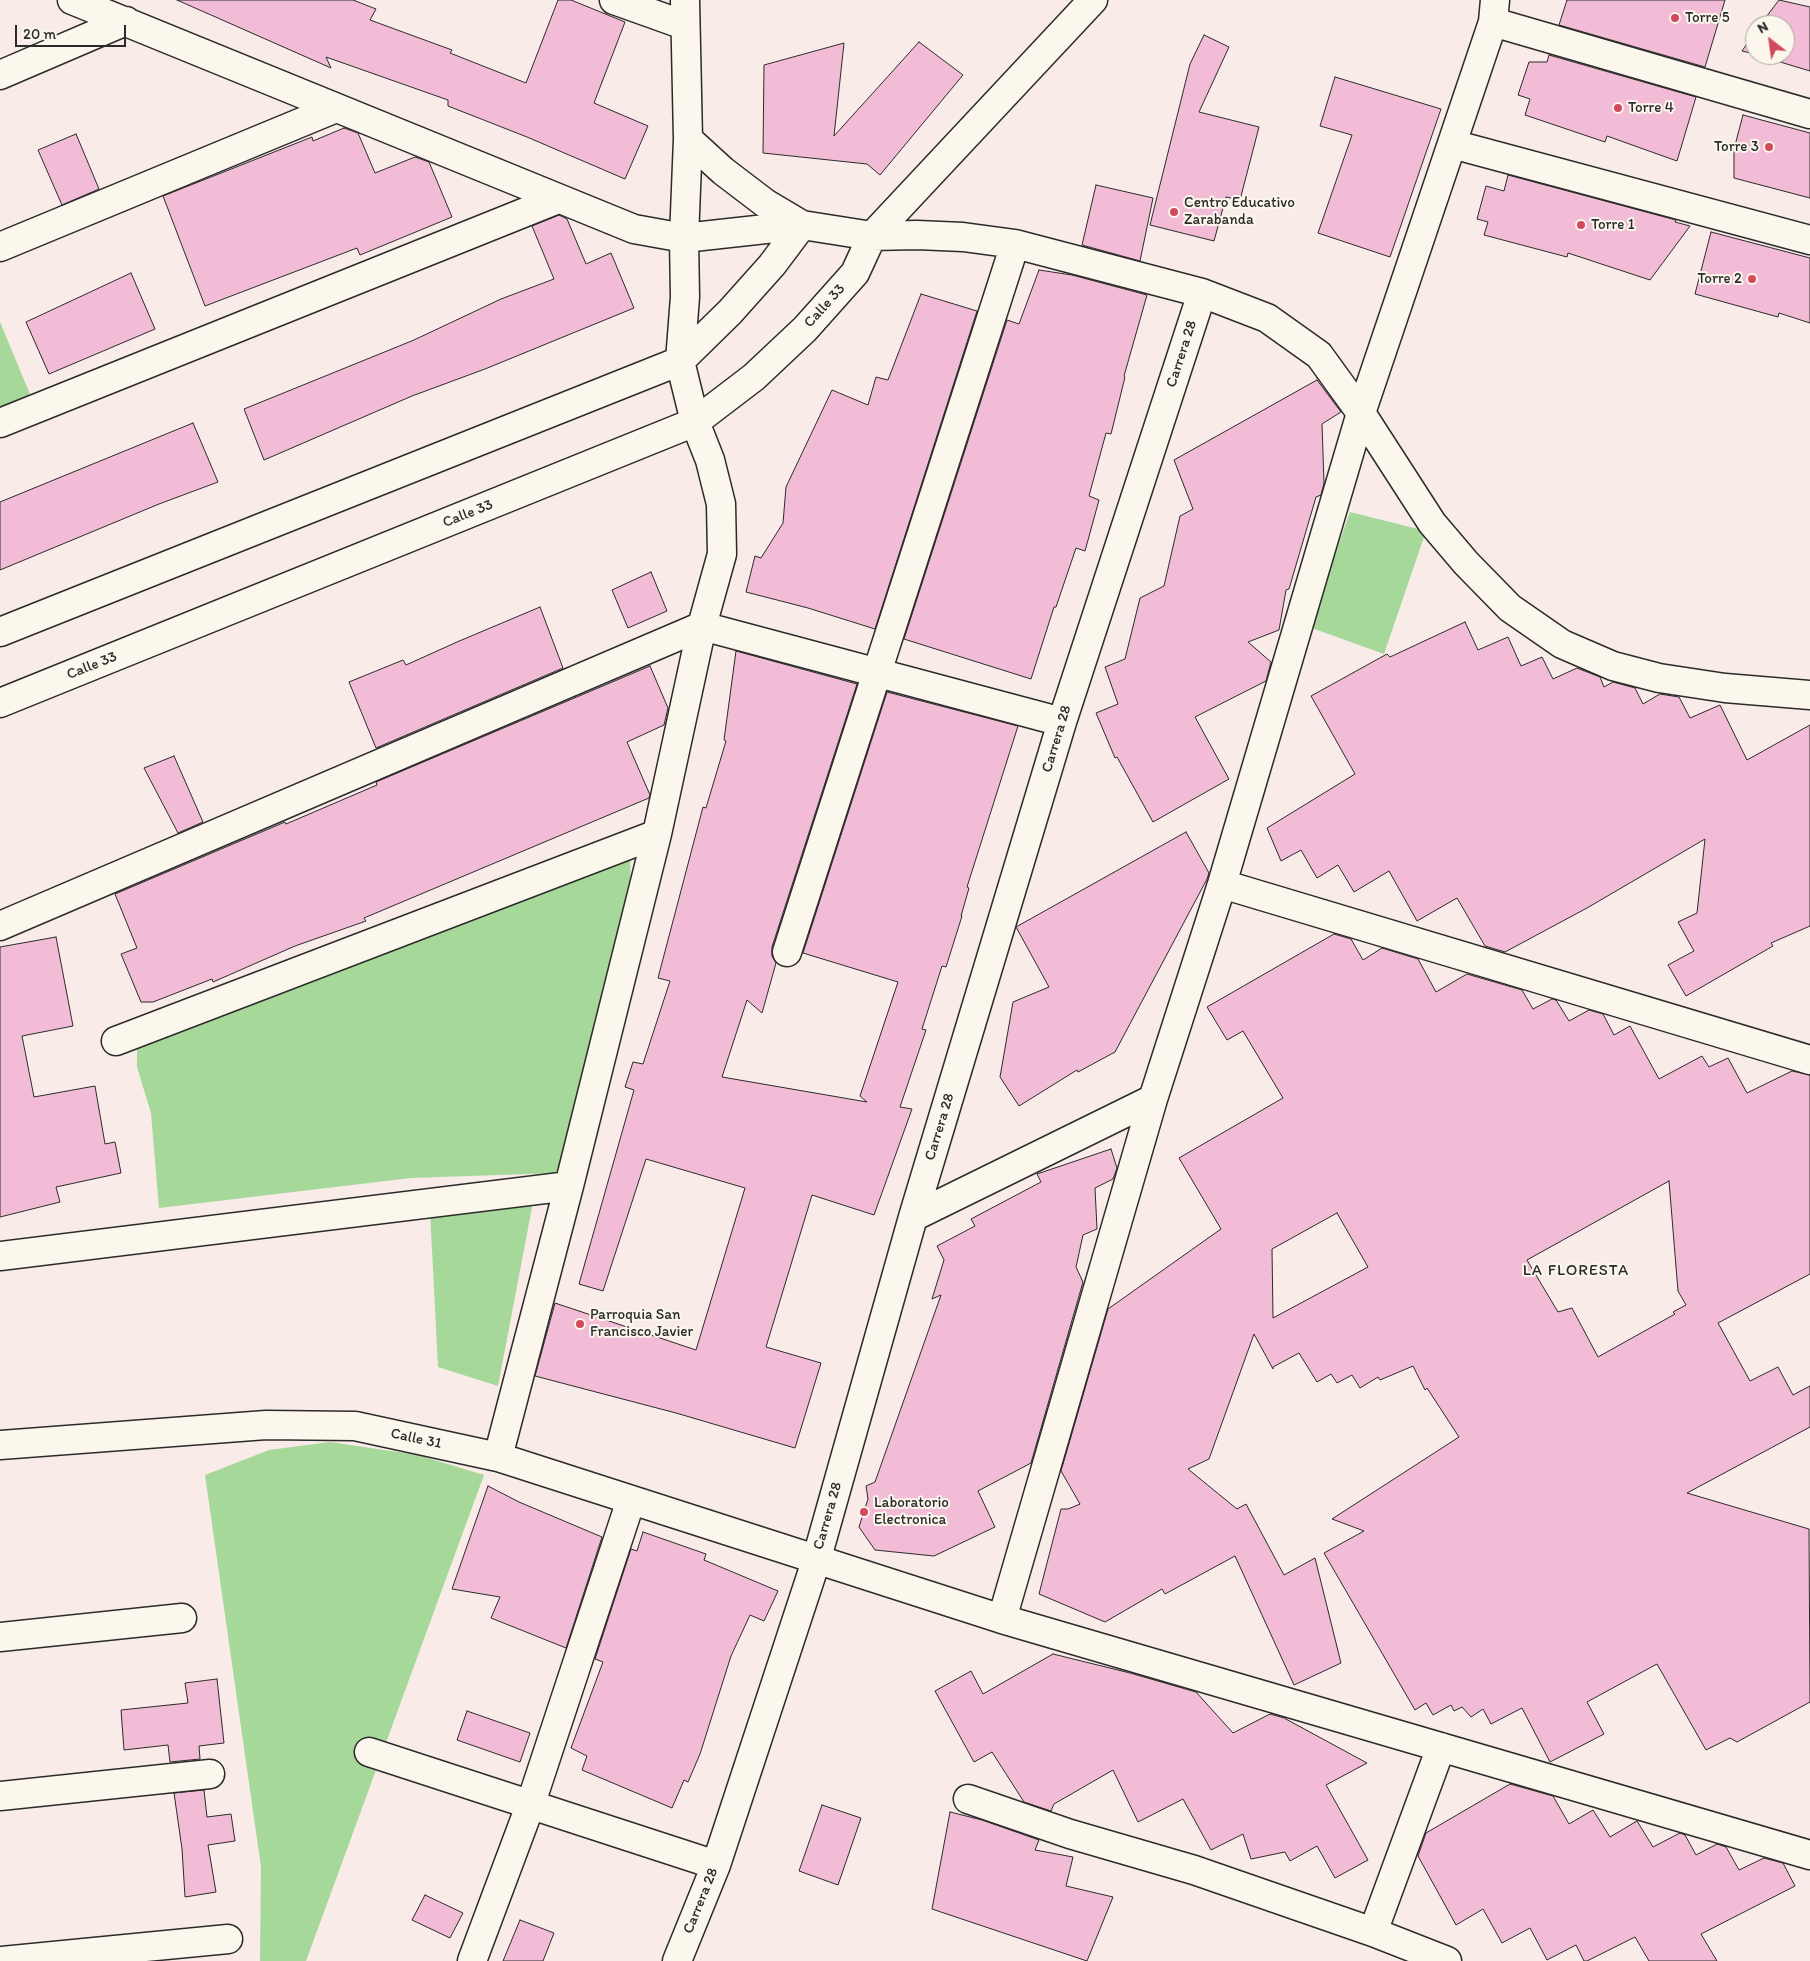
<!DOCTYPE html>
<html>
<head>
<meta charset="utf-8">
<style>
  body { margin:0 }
  #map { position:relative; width:1810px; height:1961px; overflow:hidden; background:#f9ebe8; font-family:Itim,sans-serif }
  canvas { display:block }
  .north { position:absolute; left:1745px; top:15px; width:50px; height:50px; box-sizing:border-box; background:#fbf7ec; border:1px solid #a8a59f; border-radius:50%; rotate:330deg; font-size:14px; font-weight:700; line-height:20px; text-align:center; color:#2b2b2b }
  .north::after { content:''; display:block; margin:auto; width:18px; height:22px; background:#d1495b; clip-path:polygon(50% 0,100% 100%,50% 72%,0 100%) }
  .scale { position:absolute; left:15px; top:25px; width:111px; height:22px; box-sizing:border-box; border:2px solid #2b2b2b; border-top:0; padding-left:6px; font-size:15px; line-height:18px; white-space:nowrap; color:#2b2b2b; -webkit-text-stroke:4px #fbf7ec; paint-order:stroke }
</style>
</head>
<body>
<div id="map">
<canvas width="1810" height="1961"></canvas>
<div class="north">N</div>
<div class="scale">20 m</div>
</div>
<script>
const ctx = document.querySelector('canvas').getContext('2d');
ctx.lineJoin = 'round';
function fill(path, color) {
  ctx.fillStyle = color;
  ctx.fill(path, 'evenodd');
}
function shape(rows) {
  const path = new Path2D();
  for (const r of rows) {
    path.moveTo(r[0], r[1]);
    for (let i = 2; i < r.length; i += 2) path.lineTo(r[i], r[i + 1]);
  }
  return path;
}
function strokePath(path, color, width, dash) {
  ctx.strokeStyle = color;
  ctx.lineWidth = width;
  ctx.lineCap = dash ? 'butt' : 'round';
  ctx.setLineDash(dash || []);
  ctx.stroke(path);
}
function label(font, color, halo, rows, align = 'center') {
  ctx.font = font + ' Itim,sans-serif';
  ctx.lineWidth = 4;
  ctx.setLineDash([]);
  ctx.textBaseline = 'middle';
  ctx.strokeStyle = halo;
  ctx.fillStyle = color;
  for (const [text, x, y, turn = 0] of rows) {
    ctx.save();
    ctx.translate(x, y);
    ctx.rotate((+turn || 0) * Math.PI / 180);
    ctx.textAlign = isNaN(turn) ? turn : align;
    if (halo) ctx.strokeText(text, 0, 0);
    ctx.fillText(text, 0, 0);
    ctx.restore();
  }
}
fill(shape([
  [0,322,32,399,0,412],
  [1350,512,1426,531,1384,654,1309,627],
  [630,858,631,886,558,1173,411,1178,159,1208,151,1113,137,1067,137,1049],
  [534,1197,498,1386,438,1367,430,1211],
  [330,1442,418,1455,484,1475,306,1961,260,1961,261,1867,205,1475,269,1450]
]), '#a6d899');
const building = shape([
  [177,0,353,0,376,9,370,20,452,50,450,53,526,83,558,0,571,0,625,22,594,103,648,126,625,179,527,137,448,106,448,100,326,57,331,68,177,0],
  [1567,0,1725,0,1705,67,1559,25,1567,0],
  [1779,0,1810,7,1810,71,1757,55,1785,55,1785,25,1760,25,1779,0],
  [1755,32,1755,54,1742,51,1755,32],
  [1204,35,1229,47,1199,112,1259,127,1240,200,1226,197,1214,241,1150,225,1190,64,1204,35],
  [919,42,963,75,880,175,867,164,763,153,764,65,844,43,834,136,919,42],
  [1549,55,1696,97,1677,161,1607,136,1605,142,1525,115,1530,99,1518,95,1529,62,1547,62,1549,55],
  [1335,77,1441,109,1390,257,1318,233,1352,135,1320,126,1335,77],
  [1743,115,1810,133,1810,198,1734,178,1734,149,1743,115],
  [344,128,358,133,375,173,415,157,429,162,452,217,360,255,357,248,205,306,163,196,312,137,313,141,344,128],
  [76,134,99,189,62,205,38,150,76,134],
  [1508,175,1676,220,1675,222,1690,226,1650,280,1568,253,1567,257,1484,235,1488,222,1477,219,1486,186,1504,191,1508,175],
  [1096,185,1153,198,1140,261,1082,245,1096,185],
  [559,215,567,219,586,264,611,253,634,308,485,369,412,396,264,460,244,409,414,340,501,299,554,279,532,226,559,215],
  [1711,232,1810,258,1810,323,1779,313,1778,317,1695,294,1711,232],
  [1039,270,1072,275,1147,295,1124,376,1125,377,1111,434,1106,433,1089,496,1099,500,1085,551,1076,548,1056,607,1054,607,1031,679,904,639,1007,320,1019,324,1039,270],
  [131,273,155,329,49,374,26,322,131,273],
  [921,294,977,311,875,629,808,608,746,592,755,556,761,558,783,523,786,487,832,390,868,405,876,377,888,380,921,294],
  [1317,380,1341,412,1322,424,1324,483,1321,495,1316,497,1289,589,1286,590,1279,630,1248,642,1271,662,1266,681,1195,717,1229,779,1153,822,1117,757,1115,758,1096,713,1118,704,1105,667,1125,659,1140,598,1164,586,1180,516,1193,509,1174,460,1317,380],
  [193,423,218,482,159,504,0,570,0,502,193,423],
  [651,572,667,611,628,628,612,590,651,572],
  [540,607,563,668,376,748,349,682,403,660,406,665,457,642,540,607],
  [1465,622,1478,650,1508,637,1521,666,1542,657,1553,679,1577,668,1600,677,1604,687,1613,682,1635,688,1643,704,1660,694,1679,697,1690,718,1720,705,1747,760,1810,725,1810,926,1771,943,1773,946,1686,996,1668,965,1694,951,1678,922,1697,913,1705,839,1587,908,1505,952,1485,946,1457,898,1417,921,1389,871,1354,892,1338,865,1317,878,1301,850,1281,861,1267,828,1355,774,1311,696,1387,654,1390,657,1465,622],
  [736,651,857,684,772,947,772,956,776,963,762,1013,747,1000,722,1077,867,1102,860,1096,898,982,803,953,887,692,1018,726,967,887,969,888,961,916,962,916,946,967,942,966,922,1029,926,1030,900,1107,912,1109,874,1215,812,1195,766,1347,821,1363,795,1448,676,1413,535,1376,555,1303,696,1350,745,1188,646,1159,603,1291,579,1284,634,1090,625,1087,633,1062,643,1064,670,981,658,978,703,807,706,808,726,741,724,740,736,651],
  [650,666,668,708,664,725,627,742,650,795,649,798,364,918,366,921,295,946,213,982,212,979,153,1002,141,1002,121,954,137,948,115,894,285,822,286,824,377,785,376,782,650,666],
  [174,756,203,822,178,833,144,768,174,756],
  [1186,832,1209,873,1207,879,1115,1052,1078,1072,1077,1070,1019,1106,1000,1077,1013,1002,1049,987,1016,927,1186,832],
  [1334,934,1351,939,1363,960,1382,948,1418,959,1436,992,1467,974,1522,990,1533,1009,1552,999,1556,1000,1569,1021,1589,1010,1603,1014,1614,1035,1630,1026,1659,1079,1702,1056,1709,1067,1728,1058,1747,1093,1792,1071,1810,1075,1810,1274,1718,1323,1750,1381,1778,1367,1793,1395,1810,1386,1810,1427,1687,1493,1809,1529,1810,1702,1737,1742,1730,1738,1706,1750,1657,1664,1587,1702,1604,1734,1550,1762,1522,1708,1491,1724,1483,1709,1471,1717,1462,1707,1454,1711,1451,1705,1433,1715,1426,1703,1415,1710,1324,1553,1364,1531,1332,1519,1459,1437,1427,1388,1425,1390,1413,1366,1380,1380,1378,1377,1360,1388,1352,1375,1337,1383,1331,1374,1317,1382,1299,1353,1273,1367,1273,1369,1254,1334,1209,1459,1188,1469,1237,1509,1246,1504,1284,1575,1315,1558,1341,1663,1294,1685,1235,1556,1165,1594,1162,1589,1105,1622,1039,1594,1061,1509,1068,1509,1080,1504,1061,1471,1108,1309,1221,1229,1179,1158,1283,1098,1243,1031,1227,1040,1207,1007,1334,934],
  [1669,1181,1678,1291,1686,1305,1673,1312,1675,1314,1598,1357,1572,1308,1558,1312,1527,1260,1669,1181],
  [1337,1213,1368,1267,1273,1318,1272,1249,1337,1213],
  [56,937,73,1026,22,1036,34,1097,95,1086,105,1144,115,1142,121,1173,56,1187,60,1202,0,1217,0,947,56,937],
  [1111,1149,1117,1168,1113,1179,1095,1188,1097,1229,1083,1235,1076,1267,1083,1282,1031,1463,978,1491,995,1527,934,1556,875,1550,859,1527,868,1499,866,1486,875,1482,941,1295,932,1299,944,1260,937,1246,975,1226,971,1219,1041,1182,1037,1174,1111,1149],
  [488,1486,519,1502,602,1537,566,1648,491,1618,500,1597,452,1589,488,1486],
  [643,1532,706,1554,704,1560,778,1591,764,1621,750,1615,731,1656,700,1754,688,1782,684,1780,672,1808,582,1770,587,1756,571,1748,603,1662,595,1659,631,1549,637,1551,643,1532],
  [1053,1654,1130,1673,1196,1692,1233,1733,1270,1714,1284,1718,1367,1763,1326,1785,1368,1860,1335,1878,1317,1846,1290,1861,1285,1852,1251,1859,1243,1834,1211,1850,1183,1799,1138,1822,1113,1770,1054,1804,1051,1811,1024,1802,992,1752,974,1762,935,1691,971,1671,983,1694,1053,1654],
  [217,1679,224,1743,199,1746,200,1759,170,1762,168,1745,124,1750,121,1710,188,1703,185,1683,217,1679],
  [467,1711,530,1733,520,1762,457,1740,467,1711],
  [1510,1784,1553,1796,1569,1824,1593,1810,1610,1837,1637,1821,1653,1847,1680,1833,1685,1835,1696,1855,1717,1844,1726,1847,1739,1870,1764,1858,1783,1863,1795,1886,1701,1934,1717,1961,1649,1961,1635,1937,1587,1961,1584,1961,1576,1945,1547,1960,1530,1928,1502,1943,1483,1909,1456,1925,1418,1856,1426,1833,1510,1784],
  [204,1790,207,1817,231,1814,235,1841,208,1845,216,1892,185,1897,182,1849,174,1793,204,1790],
  [822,1805,861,1818,838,1885,799,1871,822,1805],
  [950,1812,982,1820,1039,1840,1035,1850,1073,1857,1066,1886,1113,1897,1087,1961,932,1909,950,1812],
  [425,1895,463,1913,450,1938,412,1920,425,1895],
  [520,1920,554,1933,543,1961,503,1961,520,1920]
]);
fill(building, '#f2bcd6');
strokePath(building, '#2b2b2b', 1);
const minor = shape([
  [72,0,634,229,684,238,802,225],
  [614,0,684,25],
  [1493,22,1810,114],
  [0,75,126,21],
  [688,139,723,171,765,203,802,225,872,236,917,235,963,237,1015,244,1202,293,1267,318,1319,355,1361,413,1432,523,1466,563,1510,608,1562,644,1613,666,1659,678,1725,688,1810,695],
  [1452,144,1810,240],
  [0,247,336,108],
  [0,423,558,199],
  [0,632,680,361,730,312,772,265,802,225],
  [0,703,695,422,754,377,805,329,855,273,872,236,1093,0],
  [1222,884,1810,1060],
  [0,926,702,626,1062,722],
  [787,952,1015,244],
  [116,1041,657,834],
  [913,1217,1153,1099],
  [0,1256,569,1186],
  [0,1445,266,1425,355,1426,498,1457,1002,1619,1810,1855],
  [498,1457,569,1186,657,834,702,626,722,554,721,504,710,460,695,422,680,361,685,297,684,238,688,139,685,0],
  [1002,1619,1153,1099,1222,884,1361,413,1493,22,1495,0],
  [0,1637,182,1618],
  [369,1752,716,1865],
  [0,1796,210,1774],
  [968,1799,1070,1834,1194,1870,1373,1932,1447,1961],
  [1373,1932,1441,1747],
  [2,1961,228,1939],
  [472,1961,530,1806,631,1500],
  [677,1961,716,1865,816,1561,913,1217,1062,722,1202,293]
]);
strokePath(minor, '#2b2b2b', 31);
strokePath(minor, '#fbf7ec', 28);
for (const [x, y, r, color] of [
  [1675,18,5,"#d1495b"],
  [1618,108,5,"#d1495b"],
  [1769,147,5,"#d1495b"],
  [1174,212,5,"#d1495b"],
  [1581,225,5,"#d1495b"],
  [1752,279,5,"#d1495b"],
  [580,1324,5,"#d1495b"],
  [864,1512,5,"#d1495b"]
]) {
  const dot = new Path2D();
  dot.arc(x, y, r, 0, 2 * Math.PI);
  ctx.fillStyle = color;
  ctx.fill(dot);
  strokePath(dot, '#fbf7ec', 2);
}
label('15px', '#2b2b2b', '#fbf7ec', [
  ["Torre 5",1685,18],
  ["Torre 4",1628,108],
  ["Torre 3",1759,147,"right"],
  ["Centro Educativo",1184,203],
  ["Zarabanda",1184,220],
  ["Torre 1",1591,225],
  ["Torre 2",1742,279,"right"],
  ["Parroquia San",590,1315],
  ["Francisco Javier",590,1332],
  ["Laboratorio",874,1503],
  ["Electronica",874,1520]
], 'left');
label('15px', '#2b2b2b', '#fbf7ec', [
  ["Calle 33",825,306,-48],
  ["Carrera 28",1182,354,-72],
  ["Calle 33",468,514,-22],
  ["Calle 33",92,666,-22],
  ["Carrera 28",1057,739,-73],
  ["Carrera 28",940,1127,-73],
  ["Calle 31",416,1439,12],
  ["Carrera 28",828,1516,-74],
  ["Carrera 28",701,1901,-68]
]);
ctx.letterSpacing = '1px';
label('16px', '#2b2b2b', '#fbf7ec', [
  ["LA FLORESTA",1576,1271]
]);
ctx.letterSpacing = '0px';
</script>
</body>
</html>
